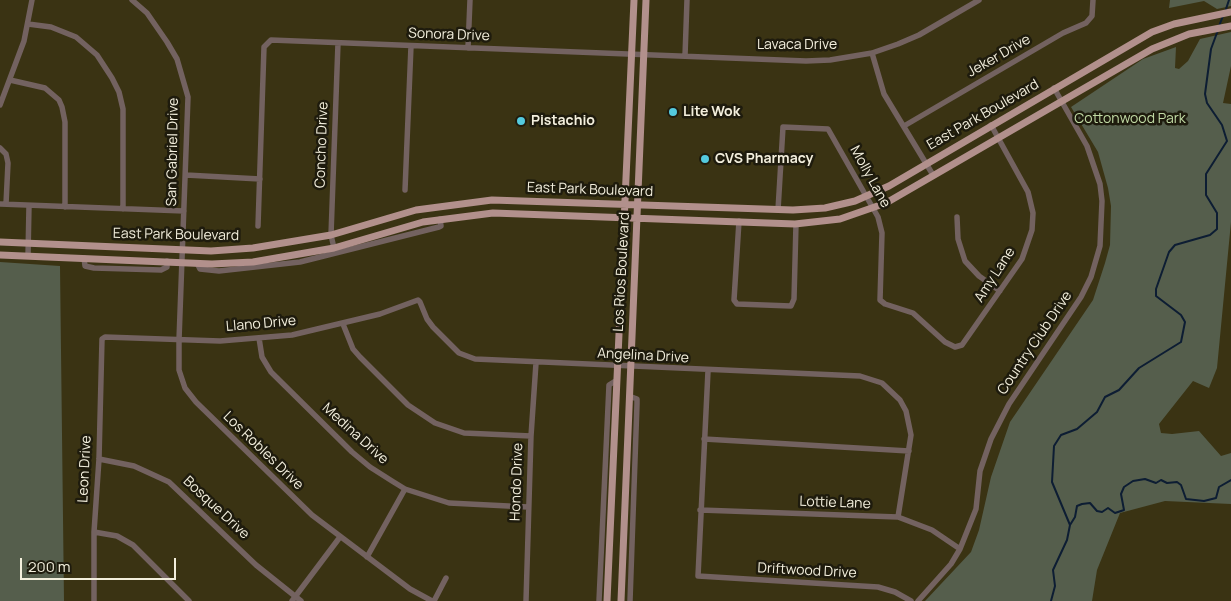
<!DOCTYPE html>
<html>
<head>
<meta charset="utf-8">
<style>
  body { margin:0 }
  #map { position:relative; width:1231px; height:601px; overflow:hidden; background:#3a3313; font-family:Manrope,sans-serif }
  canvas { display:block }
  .scale { position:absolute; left:20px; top:558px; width:156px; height:22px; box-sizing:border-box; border:2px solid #f3efdd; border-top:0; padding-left:6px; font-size:15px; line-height:18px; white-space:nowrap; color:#f3efdd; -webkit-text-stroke:4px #1e1b0d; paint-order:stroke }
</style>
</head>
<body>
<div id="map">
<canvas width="1231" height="601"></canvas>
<div class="scale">200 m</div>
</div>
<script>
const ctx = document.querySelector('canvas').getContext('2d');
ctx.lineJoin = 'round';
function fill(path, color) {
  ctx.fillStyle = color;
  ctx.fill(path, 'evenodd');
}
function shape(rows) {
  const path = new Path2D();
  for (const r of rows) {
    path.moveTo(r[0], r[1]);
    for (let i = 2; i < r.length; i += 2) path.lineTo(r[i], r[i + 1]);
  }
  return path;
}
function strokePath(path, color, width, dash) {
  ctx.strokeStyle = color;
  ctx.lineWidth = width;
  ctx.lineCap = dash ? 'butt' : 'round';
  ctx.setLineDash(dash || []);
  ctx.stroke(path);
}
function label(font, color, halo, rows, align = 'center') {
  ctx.font = font + ' Manrope,sans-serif';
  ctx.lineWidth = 5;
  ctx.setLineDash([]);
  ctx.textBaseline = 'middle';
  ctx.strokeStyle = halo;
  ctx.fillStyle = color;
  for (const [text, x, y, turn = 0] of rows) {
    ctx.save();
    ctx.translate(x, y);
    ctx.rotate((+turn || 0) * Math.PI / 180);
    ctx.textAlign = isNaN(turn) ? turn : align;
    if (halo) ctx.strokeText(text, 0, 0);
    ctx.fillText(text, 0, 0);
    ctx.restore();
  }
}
fill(shape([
  [1170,0,1231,0,1231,6,1217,9,1204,1,1169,8],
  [1231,32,1231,66,1223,103,1231,104,1231,222,1217,368,1209,388,1193,381,1159,424,1161,433,1172,434,1199,431,1221,456,1231,453,1231,504,1165,501,1120,513,1097,570,1092,601,925,601,971,552,979,530,991,477,1010,422,1093,300,1105,263,1110,245,1111,206,1108,188,1098,152,1071,107,1143,59,1176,47,1175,68,1179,69,1188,61,1200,39],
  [0,262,60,266,64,601,0,601]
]), '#555e4c');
strokePath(shape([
  [1225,12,1229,0],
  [1219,26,1223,16],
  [1070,525,1075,517,1077,506,1082,504,1090,503,1097,511,1102,512,1108,508,1115,513,1124,510,1121,494,1124,487,1133,481,1145,479,1156,483,1161,480,1167,483,1177,482,1181,485,1186,499,1204,501,1216,498,1219,487,1231,480],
  [1051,601,1055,586,1053,570,1067,540,1070,525,1052,482,1054,446,1061,435,1077,429,1097,412,1105,397,1119,390,1139,368,1181,342,1185,322,1181,315,1156,296,1156,289,1169,252,1175,245,1210,235,1217,229,1217,213,1206,195,1206,174,1227,141,1222,125,1207,103,1205,94,1211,49,1218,30]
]), '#0d1d33', 2);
strokePath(shape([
  [132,0,147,13,167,42,177,59,188,97,179,340,179,370,185,388,196,402,312,515,410,589,432,601],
  [28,24,51,27,76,37,97,55,112,78,119,92,123,109,123,209],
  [468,48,470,0],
  [872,53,884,94,933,175],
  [685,56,687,0],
  [10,80,45,88,59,100,62,107,65,122,65,207],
  [0,105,24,41,32,0],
  [904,126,1063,33,1086,23,1092,16,1093,0],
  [0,148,6,154,8,163,6,204],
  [186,175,260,179],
  [405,190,411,46],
  [0,204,184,211],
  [778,210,783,127,828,129,878,217,882,233,880,300,885,304,913,313,945,342,955,347,962,345,1022,259,1032,230,1033,213,1028,192,991,125],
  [957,217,958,239,965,261,979,276,1000,291],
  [739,221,734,300,737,304,791,306,794,299,796,224],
  [258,226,264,47,271,40,806,61,830,60,872,53,898,44,919,35,979,0],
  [334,248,331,235,338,43],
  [28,256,29,206],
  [84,258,85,266,94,268,161,270,167,267,167,261],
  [197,263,200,269,219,271,300,262,439,227,441,226,440,219],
  [343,324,353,349,360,357,408,405,435,423,464,433,531,436],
  [259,338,262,357,271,372,352,452,370,467,392,481,405,489,449,503,528,507],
  [708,371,698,576,878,587,895,592,911,601],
  [629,396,637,399,637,404,630,601],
  [704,439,909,451],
  [99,459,134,466,169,482,256,565,301,601],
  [700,510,898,517,932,530,960,549],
  [94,532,117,536,133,545,189,601],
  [367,557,405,489],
  [94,601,94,532,99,459,102,339,105,337,220,341,292,335,380,314,418,300,420,302,427,319,433,327,459,353,475,359,860,376,882,383,900,400,906,411,911,435,898,517],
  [292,601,340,537],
  [434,601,446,578],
  [526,601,531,436,536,363],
  [599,601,609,385,617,380],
  [918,601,951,564,960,549,976,509,980,471,991,439,1009,404,1081,297,1091,277,1100,246,1102,201,1100,184,1087,146,1054,88]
]), '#736260', 5.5);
strokePath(shape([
  [0,242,211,251,253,248,331,235,416,210,492,200,793,210,825,208,855,201,889,186,1152,32,1174,24,1231,12],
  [0,255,212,264,253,262,334,248,423,222,493,213,795,224,840,219,886,203,1152,49,1189,34,1231,26],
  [607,601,634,0],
  [621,601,646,0]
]), '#b2908c', 7);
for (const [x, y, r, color] of [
  [673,112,5,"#54cade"],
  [521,121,5,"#54cade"],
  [705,159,5,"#54cade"]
]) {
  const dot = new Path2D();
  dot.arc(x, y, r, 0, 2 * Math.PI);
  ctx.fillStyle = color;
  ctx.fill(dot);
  strokePath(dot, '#1e1b0d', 2);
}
label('14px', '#f3efdd', '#1e1b0d', [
  ["Sonora Drive",449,35,2],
  ["Lavaca Drive",797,45],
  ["Jeker Drive",999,56,-30],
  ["East Park Boulevard",983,115,-30],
  ["Concho Drive",322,145,-88],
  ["San Gabriel Drive",173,152,-89],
  ["Molly Lane",870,177,61],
  ["East Park Boulevard",590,190,2],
  ["East Park Boulevard",176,235,1],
  ["Los Rios Boulevard",622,272,-87],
  ["Amy Lane",995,275,-57],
  ["Llano Drive",261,324,-5],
  ["Country Club Drive",1035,343,-56],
  ["Angelina Drive",643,356,3],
  ["Medina Drive",355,434,42],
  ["Los Robles Drive",263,451,44],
  ["Leon Drive",85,469,-87],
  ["Hondo Drive",517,482,-88],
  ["Lottie Lane",835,503,2],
  ["Bosque Drive",216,508,43],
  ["Driftwood Drive",807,571,3]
]);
label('bold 14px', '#f3efdd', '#1e1b0d', [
  ["Lite Wok",683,112],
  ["Pistachio",531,121],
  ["CVS Pharmacy",715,159]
], 'left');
label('14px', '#c1daa4', '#1e1b0d', [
  ["Cottonwood Park",1130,119]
]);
</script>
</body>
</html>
